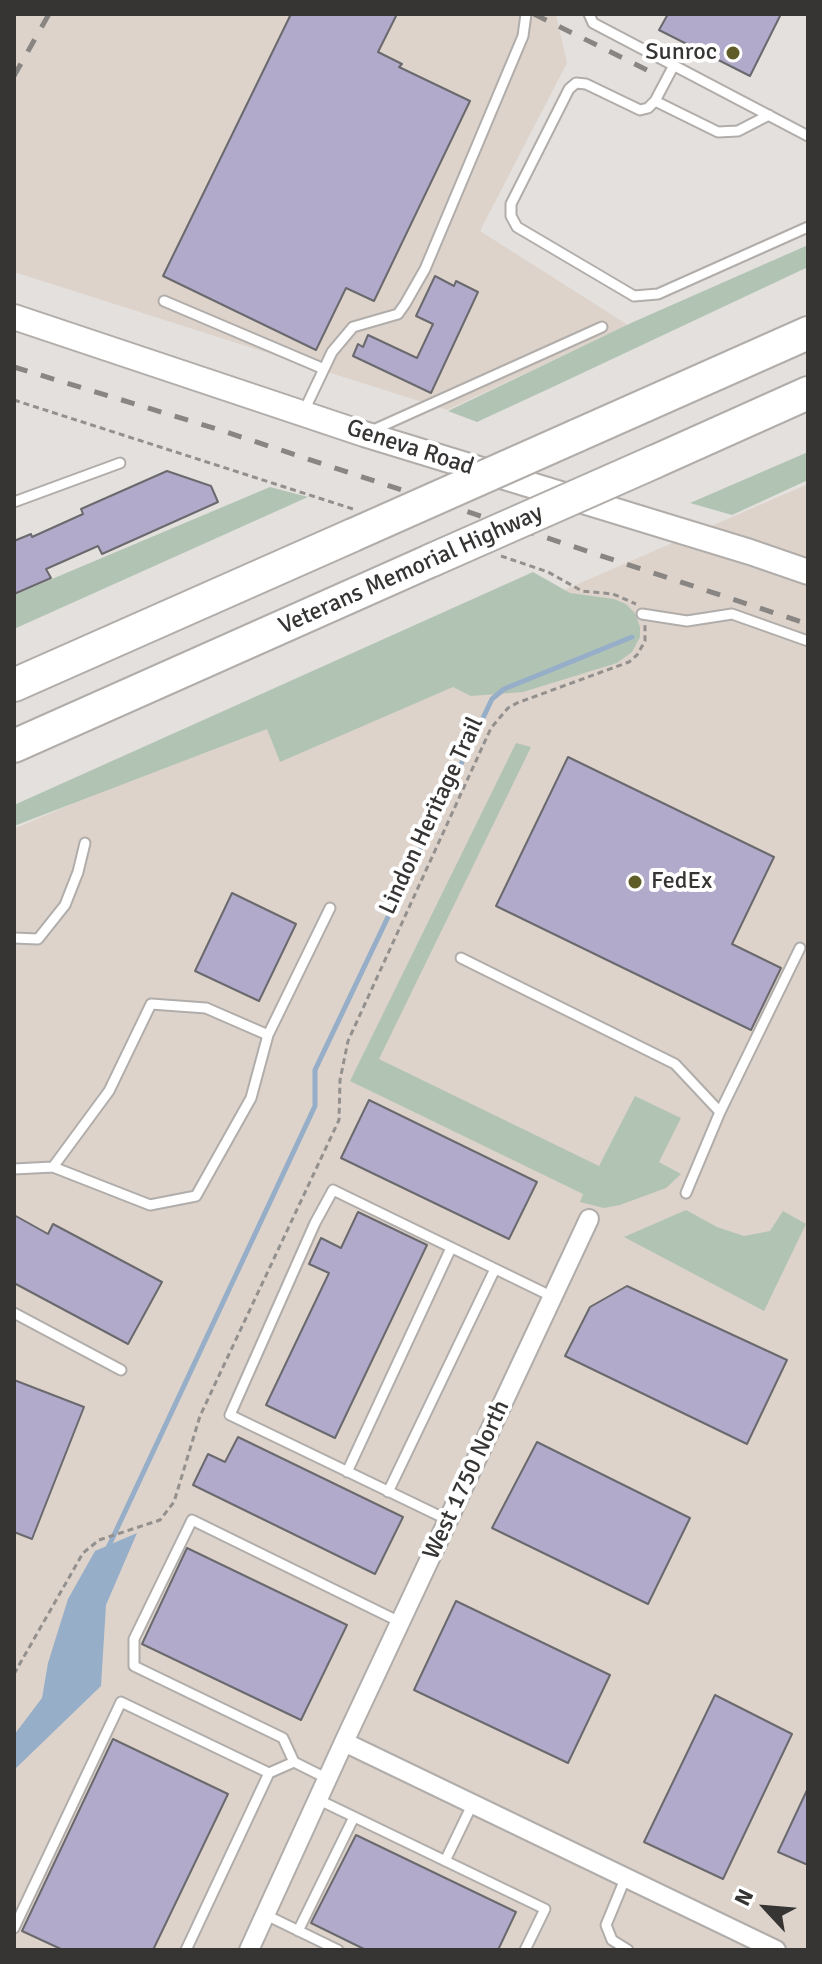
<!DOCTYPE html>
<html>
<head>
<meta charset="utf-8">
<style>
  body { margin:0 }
  #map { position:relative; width:822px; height:1964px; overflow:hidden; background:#e4e0dd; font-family:Signika,sans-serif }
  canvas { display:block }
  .frame { position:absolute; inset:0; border:16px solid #373534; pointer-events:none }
  .north { position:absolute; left:726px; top:1868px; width:80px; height:80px; -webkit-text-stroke:6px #fff; paint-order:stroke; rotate:296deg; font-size:22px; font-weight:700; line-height:32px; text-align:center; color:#373534 }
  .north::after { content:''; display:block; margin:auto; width:28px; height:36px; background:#373534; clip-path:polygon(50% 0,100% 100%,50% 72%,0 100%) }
</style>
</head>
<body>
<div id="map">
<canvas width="822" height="1964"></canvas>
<div class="frame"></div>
<div class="north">N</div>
</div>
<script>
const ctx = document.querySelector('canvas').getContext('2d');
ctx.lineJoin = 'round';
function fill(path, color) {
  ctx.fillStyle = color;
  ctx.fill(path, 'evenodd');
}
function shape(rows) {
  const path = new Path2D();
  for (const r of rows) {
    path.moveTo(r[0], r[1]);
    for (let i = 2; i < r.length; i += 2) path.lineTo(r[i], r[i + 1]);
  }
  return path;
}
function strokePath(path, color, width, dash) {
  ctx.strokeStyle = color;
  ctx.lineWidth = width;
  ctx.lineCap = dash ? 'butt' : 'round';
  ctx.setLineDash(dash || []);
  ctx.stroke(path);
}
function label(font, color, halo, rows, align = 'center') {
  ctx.font = font + ' Signika,sans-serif';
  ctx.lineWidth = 8;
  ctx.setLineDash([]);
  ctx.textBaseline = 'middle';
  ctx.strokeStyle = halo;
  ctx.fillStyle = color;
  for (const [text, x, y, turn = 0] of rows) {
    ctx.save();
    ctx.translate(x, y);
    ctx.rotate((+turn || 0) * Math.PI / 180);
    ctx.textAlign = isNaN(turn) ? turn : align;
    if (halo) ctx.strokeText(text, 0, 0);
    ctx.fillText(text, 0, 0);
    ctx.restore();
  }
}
fill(shape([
  [14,14,556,14,567,63,480,231,628,325,447,410,14,272],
  [808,484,808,1950,14,1950,14,829]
]), '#ddd3cb');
fill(shape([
  [808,245,808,267,557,385,477,422,448,411,631,323],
  [808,452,808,480,732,515,690,503],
  [270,487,308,497,14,629,14,595],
  [533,572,570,593,614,599,626,604,635,613,640,627,640,637,632,652,617,663,523,692,471,696,453,687,280,762,267,729,14,826,14,805],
  [516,743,531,747,379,1059,599,1166,635,1096,681,1118,659,1162,681,1174,666,1188,620,1205,604,1208,580,1202,583,1194,350,1081],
  [686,1210,717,1227,744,1236,770,1231,783,1211,806,1224,764,1311,624,1237]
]), '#b1c4b4');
fill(shape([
  [137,1533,106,1605,101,1686,14,1770,14,1735,42,1698,48,1663,68,1599,95,1551]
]), '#96aec8');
strokePath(shape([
  [107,1550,315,1106,315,1070,492,699,504,689,632,637]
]), '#96aec8', 5);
const building = shape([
  [291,14,397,14,378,52,402,64,399,67,470,101,374,301,346,288,316,350,163,276,291,14],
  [668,14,781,14,750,76,659,30,668,14],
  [435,276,454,286,456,281,478,292,431,393,353,356,358,344,363,347,368,335,417,358,433,324,416,316,435,276],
  [167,471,211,486,218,502,102,554,98,546,46,569,51,578,14,594,14,541,31,534,32,537,83,514,81,509,167,471],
  [568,757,774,857,732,944,781,968,751,1030,496,906,568,757],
  [232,893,296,924,259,1001,195,971,232,893],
  [369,1100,537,1182,509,1239,341,1158,369,1100],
  [358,1212,427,1245,335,1438,266,1405,329,1273,309,1264,321,1238,341,1248,358,1212],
  [14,1215,48,1234,53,1224,162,1282,128,1344,14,1283,14,1215],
  [627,1286,787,1360,747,1444,565,1356,590,1307,627,1286],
  [14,1380,84,1407,32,1539,14,1532,14,1380],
  [238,1437,403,1517,375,1574,193,1485,208,1454,225,1462,238,1437],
  [537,1442,690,1518,648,1604,492,1528,537,1442],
  [187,1548,347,1625,301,1720,142,1644,187,1548],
  [456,1601,610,1675,568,1763,414,1690,456,1601],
  [715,1695,792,1734,723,1879,644,1842,715,1695],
  [113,1739,228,1794,153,1950,63,1950,22,1931,113,1739],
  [808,1788,808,1865,778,1852,808,1788],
  [356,1835,516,1912,498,1950,366,1950,311,1923,356,1835]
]);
fill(building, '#b2aaca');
strokePath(building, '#6a696d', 2);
const lane = shape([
  [589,14,593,23,808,136],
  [674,65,655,101,648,108,640,110,586,84,576,83,569,89,511,204,511,216,517,227,634,296,658,294,808,227],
  [655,101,718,132,738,131,769,115],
  [164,301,324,369],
  [303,413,332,352,353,327,398,314,405,304,425,269,523,36,526,14],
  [371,431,602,327],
  [14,502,120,463],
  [642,614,687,621,732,614,808,641],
  [14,938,38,939,65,905,78,872,85,843],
  [461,958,675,1064,720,1112,686,1193],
  [268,1035,330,908],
  [720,1112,800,948],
  [14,1169,53,1167,150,1205,196,1196,251,1098,268,1035,206,1008,151,1004,109,1091,53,1167],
  [14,1313,121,1370],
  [347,1472,451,1248],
  [388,1492,495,1269],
  [448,1520,230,1415,315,1223,333,1190,553,1297],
  [328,1779,294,1762,283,1738,134,1666,134,1639,192,1520,400,1622],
  [317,1799,545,1909,525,1950],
  [445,1861,472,1805],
  [625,1879,606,1925,612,1940,628,1950],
  [266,1915,338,1950],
  [14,1928,121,1702,269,1773,294,1762],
  [298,1931,354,1817],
  [186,1950,269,1773]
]);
const street = shape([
  [344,1742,776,1950],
  [249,1950,344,1742,589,1219]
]);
const secondary = shape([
  [14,317,364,434,750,552,808,572]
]);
const highway = shape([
  [576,436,808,333],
  [654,462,808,393],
  [14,685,353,535],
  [14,746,432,560]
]);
strokePath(lane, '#b1adaa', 13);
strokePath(street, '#b1adaa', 22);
strokePath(secondary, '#b1adaa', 28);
strokePath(highway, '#b1adaa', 36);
strokePath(shape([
  [14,400,353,509],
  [501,556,548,572,582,591,613,594,636,604],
  [14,1674,83,1553,99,1540,160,1520,174,1502,200,1416,339,1120,340,1080,348,1041,491,728,508,708,517,703,629,662,637,655,645,641,645,625]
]), '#93908e', 3, [6, 4]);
strokePath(lane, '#fff', 9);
strokePath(street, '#fff', 18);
strokePath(secondary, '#fff', 24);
strokePath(highway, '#fff', 32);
strokePath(shape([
  [534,14,651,72],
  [14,76,49,14],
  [14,367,220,430,808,624]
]), '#888583', 5, [14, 14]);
const highwayBridge = shape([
  [353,535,576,436],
  [432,560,654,462]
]);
strokePath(highwayBridge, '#b1adaa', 36, []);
strokePath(highwayBridge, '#fff', 32);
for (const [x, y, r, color] of [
  [733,53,8,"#605c28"],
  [635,882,8,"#605c28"]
]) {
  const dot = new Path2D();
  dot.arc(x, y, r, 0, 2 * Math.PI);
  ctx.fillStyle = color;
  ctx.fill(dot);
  strokePath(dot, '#fff', 3);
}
label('24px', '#373534', '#fff', [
  ["Sunroc",717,53],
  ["FedEx",651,882,"left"]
], 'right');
label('24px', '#373534', '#fff', [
  ["Geneva Road",410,448,18],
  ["Veterans Memorial Highway",411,570,-24],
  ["Lindon Heritage Trail",432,816,-65],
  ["West 1750 North",467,1480,-65]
]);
</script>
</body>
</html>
